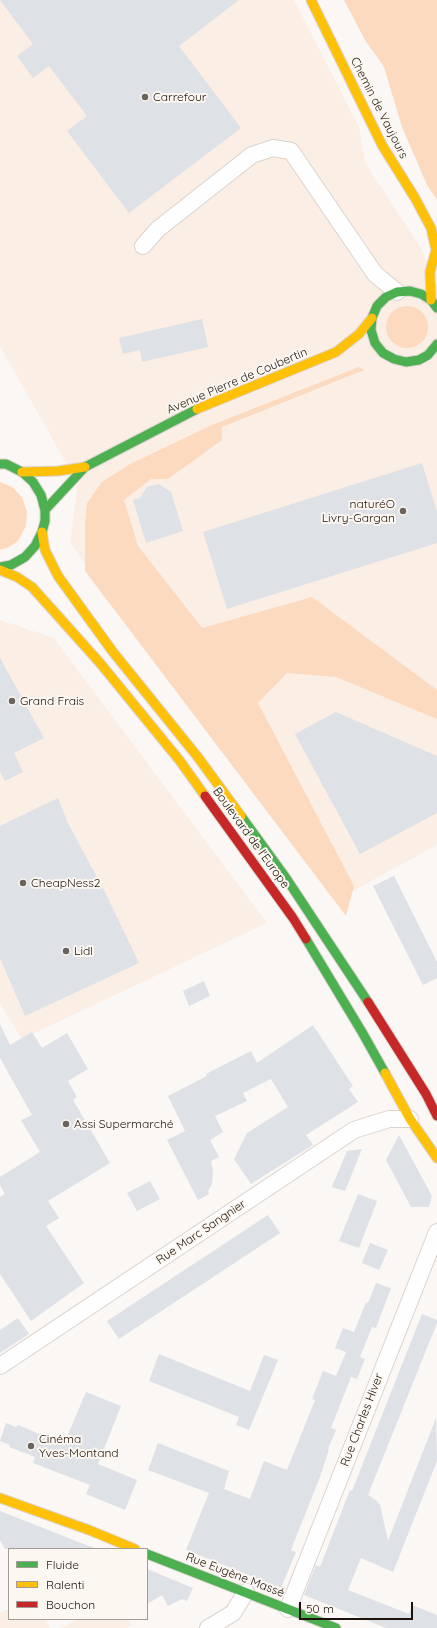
<!DOCTYPE html>
<html>
<head>
<meta charset="utf-8">
<style>
  body { margin:0 }
  #map { position:relative; width:437px; height:1628px; overflow:hidden; background:#faf7f5; font-family:Quicksand,sans-serif }
  canvas { display:block }
  .legend { position:absolute; left:8px; top:1548px; width:140px; height:72px; box-sizing:border-box; background:#fdf7f2; border:1px solid #a39c96; margin:0; padding:5px 7px; list-style:none; font-size:12px; color:#1d130c }
  .legend li { display:flex; align-items:center; gap:8px; height:20px }
  .legend b { width:20px; border:1px solid #a39c96 }
  .scale { position:absolute; left:299px; top:1602px; width:114px; height:18px; box-sizing:border-box; border:2px solid #1d130c; border-top:0; padding-left:5px; font-size:12px; line-height:14px; white-space:nowrap; color:#1d130c; -webkit-text-stroke:3px #fdf7f2; paint-order:stroke }
</style>
</head>
<body>
<div id="map">
<canvas width="437" height="1628"></canvas>
<ul class="legend">
<li><b style="height:5px;background:#4caf50"></b>Fluide</li>
<li><b style="height:5px;background:#ffc107"></b>Ralenti</li>
<li><b style="height:5px;background:#c62828"></b>Bouchon</li>
</ul>
<div class="scale">50 m</div>
</div>
<script>
const ctx = document.querySelector('canvas').getContext('2d');
ctx.lineJoin = 'round';
function fill(path, color) {
  ctx.fillStyle = color;
  ctx.fill(path, 'evenodd');
}
function shape(rows) {
  const path = new Path2D();
  for (const r of rows) {
    if (r.length === 3) {
      path.moveTo(r[0] + r[2], r[1]);
      path.arc(r[0], r[1], r[2], 0, 2 * Math.PI);
      continue;
    }
    path.moveTo(r[0], r[1]);
    for (let i = 2; i < r.length; i += 2) path.lineTo(r[i], r[i + 1]);
  }
  return path;
}
function strokePath(path, color, width, dash) {
  ctx.strokeStyle = color;
  ctx.lineWidth = width;
  ctx.lineCap = dash ? 'butt' : 'round';
  ctx.setLineDash(dash || []);
  ctx.stroke(path);
}
function label(font, color, halo, rows, align = 'center') {
  ctx.font = font + ' Quicksand,sans-serif';
  ctx.lineWidth = 4;
  ctx.setLineDash([]);
  ctx.textBaseline = 'middle';
  ctx.strokeStyle = halo;
  ctx.fillStyle = color;
  for (const [text, x, y, turn = 0] of rows) {
    ctx.save();
    ctx.translate(x, y);
    ctx.rotate((+turn || 0) * Math.PI / 180);
    ctx.textAlign = isNaN(turn) ? turn : align;
    if (halo) ctx.strokeText(text, 0, 0);
    ctx.fillText(text, 0, 0);
    ctx.restore();
  }
}
fill(shape([
  [0,0,294,0,359,127,365,163,421,248,437,286,437,845,338,899,70,543,78,484,0,346],
  [0,620,54,638,267,923,22,1039,0,1004],
  [9,1609,9,1619,45,1619,50,1628,0,1628,0,1613],
  [78,1619,129,1619,132,1625,127,1628,61,1628]
]), '#fbeee4');
fill(shape([
  [344,0,437,0,437,200,427,185,402,127,384,67,365,40],
  [407,327,21],
  [359,367,364,370,222,427,222,440,168,479,151,479,124,500,138,546,202,628,312,597,437,690,437,719,336,677,287,673,258,703,354,886,346,916,85,571,85,523,87,503,102,482,130,464,212,425],
  [0,482,12,487,22,497,27,512,26,526,18,541,9,547,0,550]
]), '#fcdabf');
fill(shape([
  [0,0,239,0,179,46,241,128,129,213,67,131,87,116,49,66,33,78,17,56,33,44],
  [202,319,208,347,142,362,140,350,123,354,119,338],
  [422,463,437,512,437,543,227,609,203,532],
  [159,484,171,492,183,531,146,543,133,500,140,498,147,487],
  [0,658,44,738,14,753,23,772,5,781,0,771],
  [336,712,437,756,437,813,360,854,295,734],
  [58,798,67,821,105,892,139,963,25,1016,0,958,0,826],
  [394,876,437,962,437,978,423,985,373,886],
  [204,981,210,996,189,1006,183,991],
  [0,1024,10,1045,32,1032,42,1048,67,1033,88,1069,68,1081,77,1097,73,1100,110,1163,48,1201,59,1218,46,1226,84,1283,31,1321,0,1274,0,1197,5,1194,0,1185,0,1177,40,1152,21,1120,32,1115,0,1058],
  [313,1025,353,1086,349,1089,358,1102,306,1135,313,1145,251,1184,234,1159,247,1133,288,1107,271,1079,243,1093,247,1101,215,1116,223,1132,210,1140,219,1157,211,1161,213,1172,212,1184,208,1191,209,1194,198,1200,167,1140,185,1131,168,1096,207,1076,206,1074,251,1051,257,1063],
  [399,1135,432,1196,429,1207,411,1207,386,1160],
  [362,1149,345,1191,332,1187,347,1151],
  [150,1181,160,1199,137,1211,127,1193],
  [358,1194,377,1201,359,1248,339,1241],
  [268,1215,280,1233,119,1339,107,1321],
  [370,1243,388,1250,379,1270,362,1263],
  [376,1283,391,1288,376,1328,372,1327,360,1357,365,1359,357,1379,351,1377,331,1428,336,1430,328,1449,329,1449,320,1477,291,1550,296,1552,281,1588,186,1550,209,1493,148,1470,158,1443,229,1471,224,1489,250,1499,264,1461,287,1470,315,1400,312,1399,323,1371,336,1376,346,1352,335,1348,343,1328,354,1332,366,1302,368,1303],
  [422,1314,437,1320,437,1323,368,1495,377,1501,380,1505,388,1541,436,1418,437,1461,393,1572,361,1558,348,1590,409,1614,412,1605,437,1615,437,1628,386,1628,304,1595,316,1565,320,1567,350,1490,352,1491],
  [18,1318,29,1334,0,1353,0,1330],
  [159,1354,250,1391,264,1355,278,1360,249,1430,236,1425,239,1417,149,1381],
  [86,1392,121,1406,98,1464,137,1480,125,1510,86,1494,90,1485,33,1463,35,1457,9,1447,10,1445,0,1441,6,1423,16,1427,18,1425,64,1444],
  [0,1511,94,1548,94,1549,5,1549,0,1540],
  [147,1569,193,1588,187,1601,182,1599,168,1606,162,1595,147,1604]
]), '#dee1e5');
const street = shape([
  [143,246,158,229,252,155,273,148,291,151,375,274,397,292],
  [0,1366,354,1130,389,1119,410,1119],
  [288,1609,437,1232],
  [208,1628,233,1613,246,1592]
]);
const fast = shape([
  [437,308,431,300,421,294,410,291,397,292,386,297,377,306,372,318,371,330,375,343,383,353,394,359,406,362,419,360,428,355,437,344],
  [0,464,6,464,22,472,33,482,41,495,45,510,45,521,42,532,35,546,25,557,11,565,0,567],
  [45,510,85,467,197,409],
  [241,816,286,878,368,1002],
  [306,939,362,1032,385,1073],
  [147,1554,336,1628]
]);
const slow = shape([
  [311,0,382,145,415,198,431,228,436,250,430,272,431,300],
  [197,409,336,352,359,334,372,318],
  [22,472,58,471,85,467],
  [42,532,45,550,58,576,113,652,197,756,241,816],
  [0,570,17,577,32,587,100,663,180,761,205,796],
  [385,1073,410,1119,437,1158],
  [0,1498,89,1530,135,1549]
]);
const jam = shape([
  [205,796,293,918,306,939],
  [368,1002,426,1094,437,1116]
]);
strokePath(street, '#dad3ce', 18);
strokePath(fast, '#dad3ce', 11);
strokePath(slow, '#dad3ce', 11);
strokePath(jam, '#dad3ce', 11);
strokePath(street, '#fefefe', 16);
strokePath(fast, '#4caf50', 9);
strokePath(slow, '#ffc107', 9);
strokePath(jam, '#c62828', 9);
for (const [x, y, r, color] of [
  [145,97,4,"#6a635e"],
  [403,511,4,"#6a635e"],
  [12,701,4,"#6a635e"],
  [23,883,4,"#6a635e"],
  [66,951,4,"#6a635e"],
  [66,1124,4,"#6a635e"],
  [31,1446,4,"#6a635e"]
]) {
  const dot = new Path2D();
  dot.arc(x, y, r, 0, 2 * Math.PI);
  ctx.fillStyle = color;
  ctx.fill(dot);
  strokePath(dot, '#fdf7f2', 1.5);
}
label('12px', '#1d130c', '#fdf7f2', [
  ["Carrefour",153,97],
  ["naturéO",395,504,"right"],
  ["Livry-Gargan",395,518,"right"],
  ["Grand Frais",20,701],
  ["CheapNess2",31,883],
  ["Lidl",74,951],
  ["Assi Supermarché",74,1124],
  ["Cinéma",39,1439],
  ["Yves-Montand",39,1453]
], 'left');
label('12px', '#1d130c', '#fdf7f2', [
  ["Chemin de Vaujours",379,108,63],
  ["Avenue Pierre de Coubertin",237,381,-23],
  ["Boulevard de l'Europe",251,838,54],
  ["Rue Marc Sangnier",201,1232,-34],
  ["Rue Charles Hiver",362,1420,-69],
  ["Rue Eugène Massé",235,1575,21]
]);
</script>
</body>
</html>
